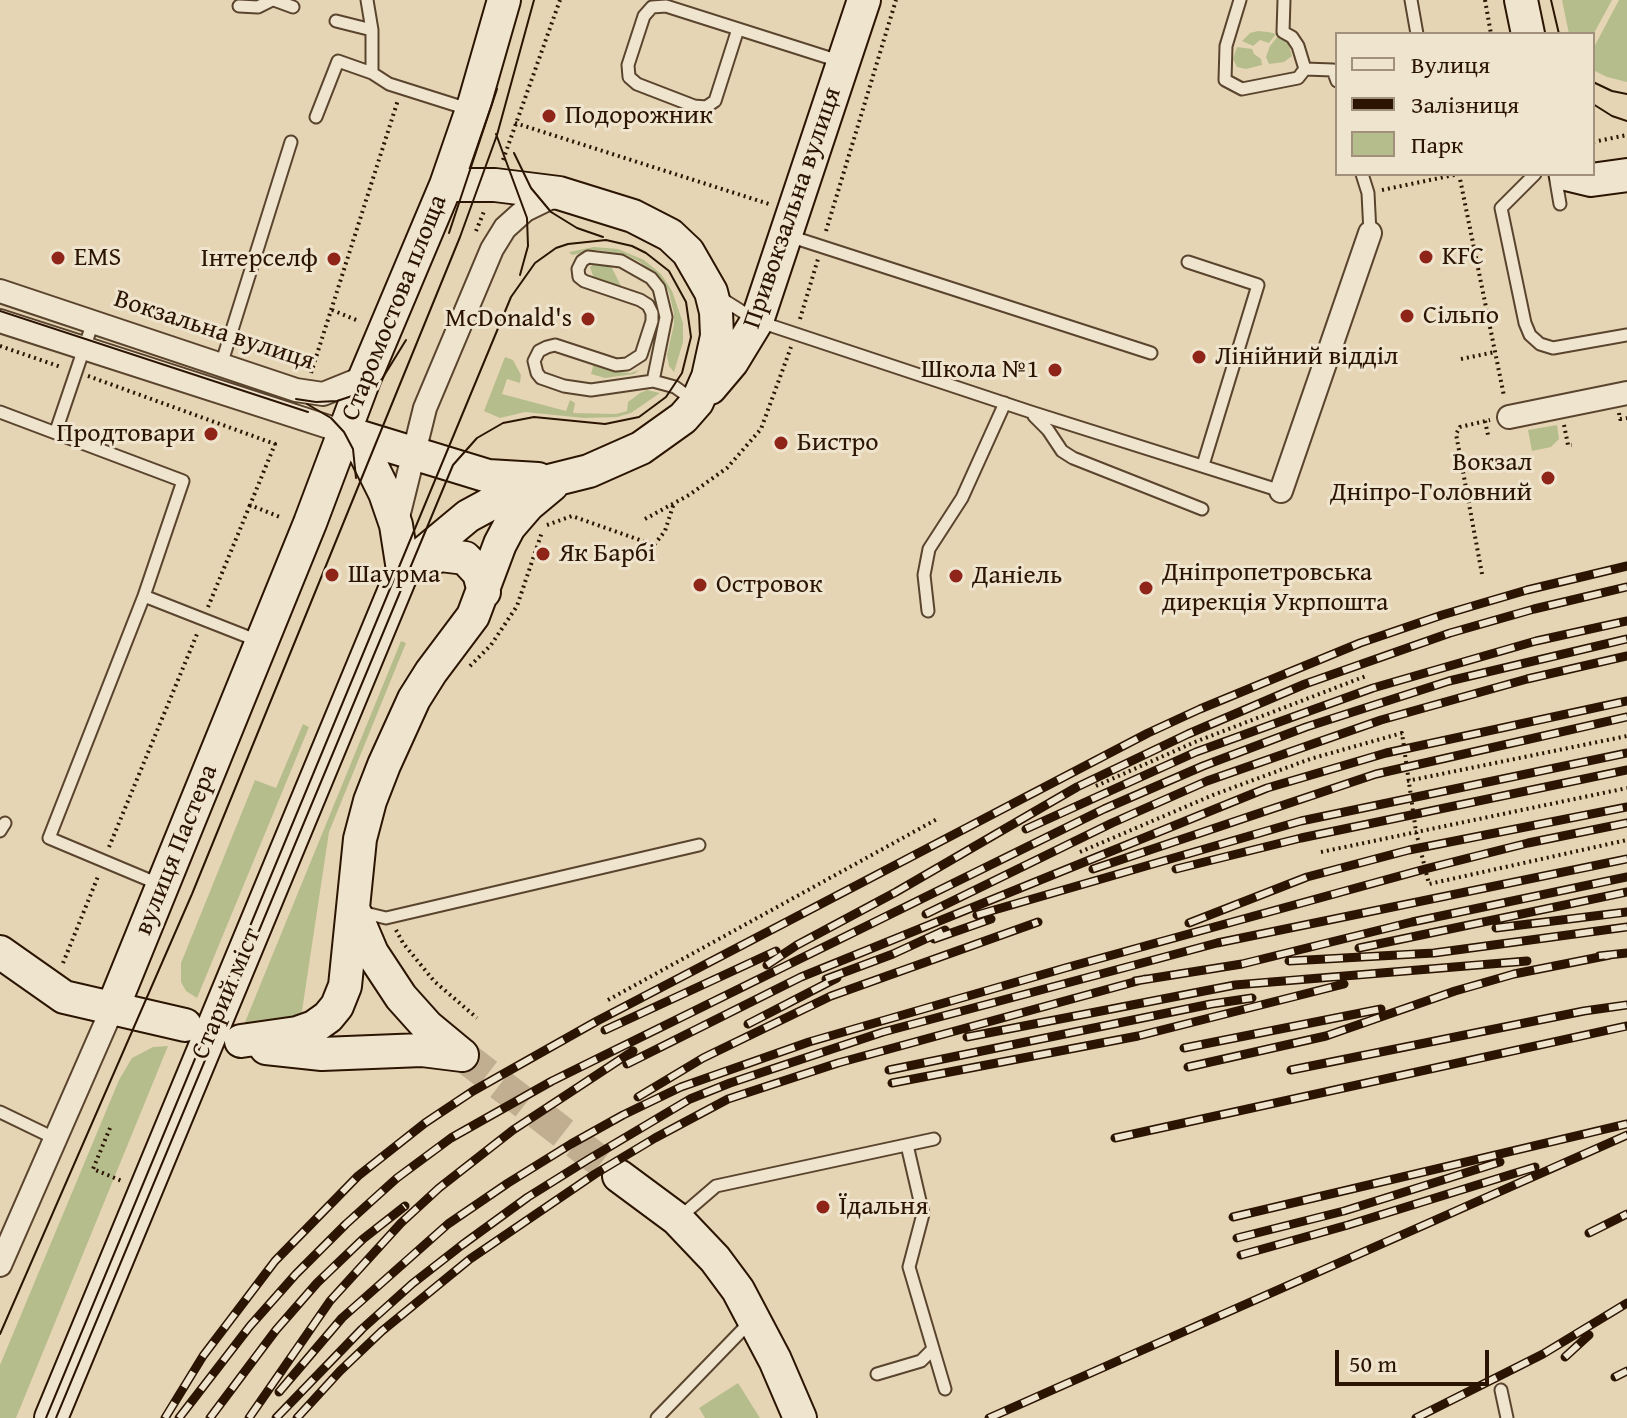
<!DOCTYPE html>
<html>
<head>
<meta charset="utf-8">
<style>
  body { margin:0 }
  #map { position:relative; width:1627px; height:1418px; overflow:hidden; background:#e6d5b4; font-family:"Gentium Book Plus",serif }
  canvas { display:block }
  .legend { position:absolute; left:1335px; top:32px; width:260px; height:144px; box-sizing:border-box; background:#efe4ce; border:2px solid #a1917c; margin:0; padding:10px 14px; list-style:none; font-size:24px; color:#2b1401 }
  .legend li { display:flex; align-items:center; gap:16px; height:40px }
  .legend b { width:40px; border:2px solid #a1917c }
  .scale { position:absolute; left:1335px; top:1350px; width:154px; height:36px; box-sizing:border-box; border:4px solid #2b1401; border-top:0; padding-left:10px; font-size:24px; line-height:28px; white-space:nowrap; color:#2b1401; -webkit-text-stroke:6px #efe4ce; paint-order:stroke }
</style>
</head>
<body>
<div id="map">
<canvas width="1627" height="1418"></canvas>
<ul class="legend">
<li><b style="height:10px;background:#efe4ce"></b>Вулиця</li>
<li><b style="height:10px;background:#2b1401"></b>Залізниця</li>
<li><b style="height:22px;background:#b6bd8c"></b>Парк</li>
</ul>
<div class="scale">50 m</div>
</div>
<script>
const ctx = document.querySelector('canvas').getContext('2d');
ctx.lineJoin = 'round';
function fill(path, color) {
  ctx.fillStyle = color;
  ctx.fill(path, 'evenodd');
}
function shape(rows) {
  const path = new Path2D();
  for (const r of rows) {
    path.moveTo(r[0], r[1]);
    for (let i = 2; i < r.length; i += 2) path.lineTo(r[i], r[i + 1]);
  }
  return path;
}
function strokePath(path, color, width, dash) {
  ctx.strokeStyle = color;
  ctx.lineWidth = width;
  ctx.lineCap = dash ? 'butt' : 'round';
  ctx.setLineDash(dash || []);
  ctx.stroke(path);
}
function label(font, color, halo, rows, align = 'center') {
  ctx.font = font + ' "Gentium Book Plus",serif';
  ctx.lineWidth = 6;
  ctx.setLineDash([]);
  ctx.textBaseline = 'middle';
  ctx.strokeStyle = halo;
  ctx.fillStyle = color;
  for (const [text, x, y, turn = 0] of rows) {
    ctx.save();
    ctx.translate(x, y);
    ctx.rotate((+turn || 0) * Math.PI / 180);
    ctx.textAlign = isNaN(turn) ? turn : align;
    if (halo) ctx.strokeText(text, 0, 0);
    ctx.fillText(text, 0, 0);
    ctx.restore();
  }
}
fill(shape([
  [1562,0,1612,0,1593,35,1569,34],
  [1619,0,1627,0,1627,82,1607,77,1593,70,1593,49],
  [1258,31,1268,32,1276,34,1269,43,1260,40,1253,46,1242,41,1250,33],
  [1278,36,1288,42,1292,56,1284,62,1269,64,1266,57,1270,46],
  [1237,47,1252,49,1254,54,1261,59,1262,65,1246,69,1237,67,1233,59],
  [594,247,618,249,644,260,661,274,672,291,683,323,683,342,674,372,669,366,667,355,674,324,674,314,669,292,662,280,640,262,626,255,598,250,572,255,569,252],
  [595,263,611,266,623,290,594,279,590,267],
  [505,357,513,360,521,375,520,383,507,379,502,394,566,411,570,400,575,403,573,413,616,414,627,411,628,402,640,393,647,390,660,393,631,413,617,417,584,418,525,412,500,418,484,411],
  [594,363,620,372,630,373,640,370,634,374,605,378,591,374],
  [1557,425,1559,439,1551,447,1532,451,1528,430],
  [401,641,406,643,329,832,302,1011,291,1023,243,1027],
  [303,724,309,727,197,998,186,991,181,982,181,963,255,780,276,788],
  [168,1046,16,1418,0,1418,0,1365,119,1080,132,1058,153,1047],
  [738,1383,760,1418,705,1418,699,1408]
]), '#b6bd8c');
strokePath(shape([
  [462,1055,619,1176]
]), '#c1ae90', 32, [32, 16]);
const lane = shape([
  [274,0,293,7],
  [367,0,372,30,372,73,389,84,468,109],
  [1240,0,1226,46,1225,80,1242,89,1298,78,1305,69,1298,46,1292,37,1283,32,1284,0],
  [1411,0,1417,34],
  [239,6,258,7,272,0],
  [336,21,372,30],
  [738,29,715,101,706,107,694,106,637,84,629,77,628,65,644,16,652,7,666,6,839,61],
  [1305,69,1333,70,1337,81],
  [316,117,338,61,372,73],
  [1362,174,1368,193,1370,233],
  [1535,174,1501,208,1525,323,1530,335,1540,344,1553,348,1627,335],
  [1555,175,1560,204],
  [786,235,1151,353],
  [588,257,621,261,651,278,659,288,666,317,653,381,591,390,564,386,541,378,537,373,534,361,539,351,547,347,555,345,616,365,627,364,641,355,652,321,652,313,648,305,640,300,584,281,579,277,578,269,582,261,588,257],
  [1188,262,1258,285,1203,465],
  [719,297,757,321,1031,412,1281,491],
  [221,365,291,142],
  [653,381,675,387,693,400],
  [0,412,183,481,144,596],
  [1034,416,1048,430,1062,451,1073,458,1202,509],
  [56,431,93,322],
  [928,611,924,575,929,549,962,498,1005,403],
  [0,831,5,823],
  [161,885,49,838,144,596,261,642],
  [361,912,386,918,699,845],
  [0,1112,56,1139],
  [907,1145,923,1214,909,1267,945,1389],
  [680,1217,716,1186,934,1139],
  [877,1374,921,1361,933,1349],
  [1501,1390,1507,1418],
  [657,1418,751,1321]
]);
const street = shape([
  [0,291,296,390,323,394,365,377],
  [0,321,344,432],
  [1509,417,1627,393],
  [1281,491,1370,233],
  [396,525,425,408,492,249,505,228,525,210,558,194],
  [0,1265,113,1007]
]);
const secondary = shape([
  [1521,0,1528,34],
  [1566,174,1591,180,1627,175],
  [710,388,732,362,757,321,864,0],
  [344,432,488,476,538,479],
  [344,432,362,447,385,493,396,525,403,570],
  [417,564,441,555,465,558,479,573,484,592],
  [355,913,372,953,401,997,427,1026,462,1055],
  [0,952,64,997,185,1025],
  [113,1007,310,523,365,377,446,185,475,101,504,0],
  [241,1041,297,1033,314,1027,328,1017,337,1006,345,986,360,839,370,801,384,765,414,699,431,672,473,616,500,544,509,527,528,505,552,485],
  [266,1048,322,1054,422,1050,462,1055],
  [619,1176,677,1219,715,1259,738,1290,775,1360,800,1418],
  [51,1418,403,570,468,516,503,497,533,485,589,471,641,448,683,418,697,402,708,377,717,336,716,312,711,292,688,252,670,235,633,216,559,193,495,185,446,185]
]);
strokePath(lane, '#5a442e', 15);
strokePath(street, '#5a442e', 26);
strokePath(secondary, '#2b1401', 36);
strokePath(shape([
  [1485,0,1491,34],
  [515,123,769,204,770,201],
  [1593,142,1627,135],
  [503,160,560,0],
  [1459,174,1504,396],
  [1382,190,1459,174],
  [476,231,485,209],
  [826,231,896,0],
  [332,310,359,321],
  [800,319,818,259],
  [0,346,61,367],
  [1461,359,1495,352],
  [311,373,398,100],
  [88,376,275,444,250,505,280,517],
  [1619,413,1620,419,1627,418],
  [1485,421,1488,435],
  [1564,425,1568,445,1572,445],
  [645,519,689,495,727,468,761,429,791,347],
  [547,525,572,516,654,545,665,531,674,503],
  [1482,574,1456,434,1460,427,1490,420],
  [208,607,250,505],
  [470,666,491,645,517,606,542,532],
  [1407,781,1627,736],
  [1096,786,1195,742,1366,676],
  [109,847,197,634],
  [1080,852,1213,795,1310,759,1402,733,1416,832,1429,884,1627,840],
  [1321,852,1627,788],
  [396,930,403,943,434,981,477,1018],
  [63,963,99,874],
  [608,1000,939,818],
  [110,1128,93,1169,122,1181]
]), '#2b1401', 4, [2, 4]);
strokePath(lane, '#efe4ce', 11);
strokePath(street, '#efe4ce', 22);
strokePath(secondary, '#efe4ce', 32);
strokePath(shape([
  [1551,0,1559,34],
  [1593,82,1612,91,1627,94],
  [1593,104,1612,116,1627,121],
  [496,134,527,218,528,246,520,275],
  [514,153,531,188,551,212,577,228,603,237],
  [449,233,497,89],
  [0,311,308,412],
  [296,399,316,402,337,401,367,391,382,379,406,340],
  [307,404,331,418,344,432,353,449,356,478],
  [0,1334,192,894,460,237,497,135,534,0],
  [46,1418,511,297,535,263,556,248,568,244,606,240,632,246,646,253,669,271,686,302,691,337,682,373,666,397,639,417,605,424,534,417,503,423,477,438,453,465,56,1418]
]), '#2b1401', 2);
const rail = shape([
  [1026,829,1196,752,1373,688,1536,641,1627,621],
  [1093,869,1376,774,1627,717],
  [1176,869,1301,838,1627,770],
  [926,914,1112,823,1207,781,1381,720,1527,679,1627,656],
  [977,915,1301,821,1627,753],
  [1189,923,1307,877,1409,850,1627,807],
  [1496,928,1627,912],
  [934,939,991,919],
  [1359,948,1627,892],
  [1599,956,1627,953],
  [1289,961,1434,953,1627,927],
  [767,965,797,945,896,892,1077,787,1188,734,1305,684,1450,633,1534,609,1627,587],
  [826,979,893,954,945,930],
  [1135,981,1242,964,1412,922,1627,877],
  [748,1024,837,978],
  [605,1030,776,951],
  [967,1037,1235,985,1527,961],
  [1184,1048,1381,1009],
  [627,1064,801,977,1267,788,1386,753,1627,701],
  [1188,1067,1326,1036,1455,991,1514,974,1610,955],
  [889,1070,1211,1004,1252,998],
  [1291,1070,1584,1011,1627,1005],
  [892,1083,1138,1036,1344,984],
  [638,1097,703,1058,831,996,1038,922],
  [1115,1138,1627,1026],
  [1233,1217,1627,1124],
  [1589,1233,1627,1214],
  [1237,1238,1344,1211,1500,1162],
  [1241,1255,1348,1225,1535,1167],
  [1565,1357,1589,1335],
  [1615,1377,1627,1371],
  [279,1392,342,1318,448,1224,508,1183,571,1144,623,1115,681,1087,809,1042,1065,968,1425,869,1528,843,1627,823],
  [165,1418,203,1356,275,1261,358,1176,425,1123,473,1091,597,1021,1148,733,1200,709,1360,643,1442,615,1527,590,1627,566],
  [179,1418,250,1326,296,1274,346,1224,397,1178,451,1138,552,1081,1104,809,1203,766,1306,727,1449,681,1627,639],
  [210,1418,276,1330,317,1283,363,1239,405,1206],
  [249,1418,330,1301,401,1223,439,1188,513,1130,633,1051],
  [276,1418,362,1329,412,1284,462,1245,528,1197,589,1159,690,1099,730,1083,883,1032,1217,943,1627,859],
  [297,1418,340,1371,382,1331,470,1259,595,1174,655,1138,728,1099,838,1063,1145,979],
  [989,1418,1627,1135],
  [1416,1418,1543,1354,1627,1303]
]);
strokePath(rail, '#2b1401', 9);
strokePath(rail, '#efe4ce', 6, [18]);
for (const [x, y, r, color] of [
  [549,116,8,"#8f2418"],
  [1426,257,8,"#8f2418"],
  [58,258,8,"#8f2418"],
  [334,259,8,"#8f2418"],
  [1407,316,8,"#8f2418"],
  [588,319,8,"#8f2418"],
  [1199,357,8,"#8f2418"],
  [1055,370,8,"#8f2418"],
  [211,434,8,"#8f2418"],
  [781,443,8,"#8f2418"],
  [1548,478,8,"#8f2418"],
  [543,554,8,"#8f2418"],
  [332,575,8,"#8f2418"],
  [956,576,8,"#8f2418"],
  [700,585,8,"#8f2418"],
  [1146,588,8,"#8f2418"],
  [823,1207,8,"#8f2418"]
]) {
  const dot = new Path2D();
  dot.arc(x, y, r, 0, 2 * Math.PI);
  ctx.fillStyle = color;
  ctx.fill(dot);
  strokePath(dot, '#efe4ce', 3);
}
label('26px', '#2b1401', '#efe4ce', [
  ["Подорожник",565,116],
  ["KFC",1442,257],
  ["EMS",74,258],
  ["Інтерселф",318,259,"right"],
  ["Сільпо",1423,316],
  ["McDonald's",572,319,"right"],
  ["Лінійний відділ",1215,357],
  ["Школа №1",1039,370,"right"],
  ["Продтовари",195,434,"right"],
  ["Бистро",797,443],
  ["Вокзал",1532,463,"right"],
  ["Днiпро-Головний",1532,493,"right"],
  ["Як Барбі",559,554],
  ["Дніпропетровська",1162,573],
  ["дирекція Укрпошта",1162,603],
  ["Шаурма",348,575],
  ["Даніель",972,576],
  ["Островок",716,585],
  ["Їдальня",839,1207]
], 'left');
label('26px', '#2b1401', '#efe4ce', [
  ["Привокзальна вулиця",793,208,-71],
  ["Старомостова площа",395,308,-68],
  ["Вокзальна вулиця",214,331,18],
  ["вулиця Пастера",177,850,-68],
  ["Старий міст",227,994,-67]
]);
</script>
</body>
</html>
